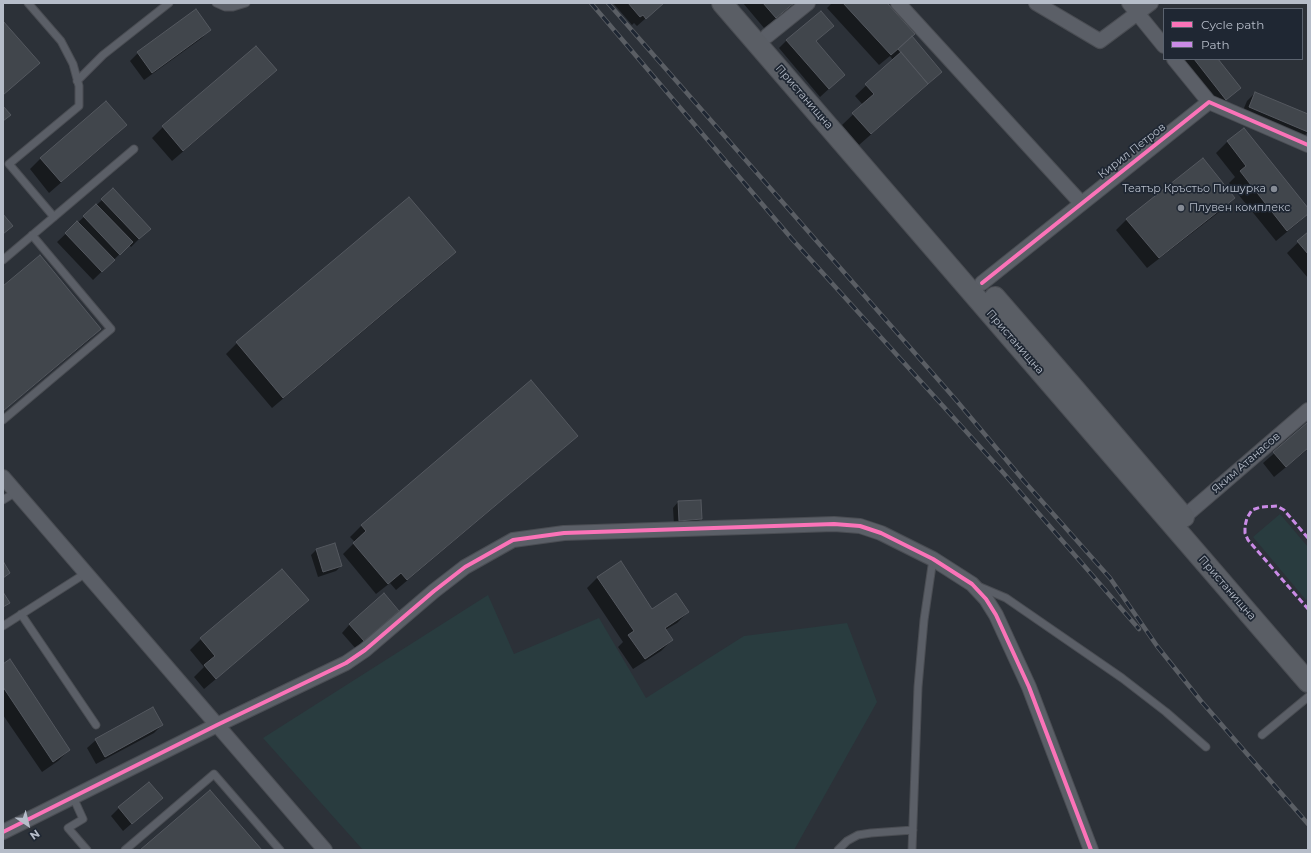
<!DOCTYPE html>
<html>
<head>
<meta charset="utf-8">
<style>
  body { margin:0 }
  #map { position:relative; width:1311px; height:853px; overflow:hidden; background:#2c3138; font-family:Montserrat,sans-serif }
  canvas { display:block }
  .frame { position:absolute; inset:0; border:4px solid #b6bdc9; pointer-events:none }
  .legend { position:absolute; left:1163px; top:8px; width:140px; height:52px; box-sizing:border-box; background:#1f2733; border:1px solid #5b636f; margin:0; padding:5px 7px; list-style:none; font-size:12px; color:#b6bdc9 }
  .legend li { display:flex; align-items:center; gap:8px; height:20px }
  .legend b { width:20px; border:1px solid #5b636f }
  .north { position:absolute; left:8px; top:805px; width:40px; height:40px; -webkit-text-stroke:3px #1f2733; paint-order:stroke; rotate:145deg; font-size:11px; font-weight:700; line-height:16px; text-align:center; color:#b6bdc9 }
  .north::after { content:''; display:block; margin:auto; width:14px; height:18px; background:#b6bdc9; clip-path:polygon(50% 0,100% 100%,50% 72%,0 100%) }
</style>
</head>
<body>
<div id="map">
<canvas width="1311" height="853"></canvas>
<div class="frame"></div>
<ul class="legend">
<li><b style="height:5px;background:#fb73b8"></b>Cycle path</li>
<li><b style="height:5px;background:#ca8be6"></b>Path</li>
</ul>
<div class="north">N</div>
</div>
<script>
const ctx = document.querySelector('canvas').getContext('2d');
ctx.lineJoin = 'round';
function fill(path, color) {
  ctx.fillStyle = color;
  ctx.fill(path, 'evenodd');
}
function shape(rows) {
  const path = new Path2D();
  for (const r of rows) {
    path.moveTo(r[0], r[1]);
    for (let i = 2; i < r.length; i += 2) path.lineTo(r[i], r[i + 1]);
  }
  return path;
}
function strokePath(path, color, width, dash) {
  ctx.strokeStyle = color;
  ctx.lineWidth = width;
  ctx.lineCap = dash ? 'butt' : 'round';
  ctx.setLineDash(dash || []);
  ctx.stroke(path);
}
function label(font, color, halo, rows, align = 'center') {
  ctx.font = font + ' Montserrat,sans-serif';
  ctx.lineWidth = 3.5;
  ctx.setLineDash([]);
  ctx.textBaseline = 'middle';
  ctx.strokeStyle = halo;
  ctx.fillStyle = color;
  for (const [text, x, y, turn = 0] of rows) {
    ctx.save();
    ctx.translate(x, y);
    ctx.rotate((+turn || 0) * Math.PI / 180);
    ctx.textAlign = isNaN(turn) ? turn : align;
    if (halo) ctx.strokeText(text, 0, 0);
    ctx.fillText(text, 0, 0);
    ctx.restore();
  }
}
fill(shape([
  [1280,514,1308,547,1308,598,1306,600,1253,537],
  [488,595,514,654,599,618,646,698,744,636,847,623,877,702,794,850,363,850,263,738]
]), '#293c3f');
fill(shape([
  [613,3,663,3,637,26,634,23,632,25],
  [743,3,795,3,764,28],
  [832,3,885,3,911,37,933,80,859,145,842,125,863,105,855,96,893,60,890,56,879,65,827,8],
  [833,26,815,42,844,75,820,97,779,48,787,40],
  [210,29,202,38,144,80,130,61,138,53],
  [256,47,276,70,265,81,172,161,152,138,163,127],
  [1179,59,1216,59,1240,88,1218,107],
  [1255,93,1308,115,1308,132,1300,140,1241,115,1247,101],
  [126,125,115,136,49,193,30,169,41,158],
  [1244,129,1308,209,1308,213,1299,222,1276,241,1229,183,1235,177,1216,153,1227,142],
  [1234,198,1223,209,1147,268,1116,230,1127,219],
  [102,200,149,229,131,247,129,245,93,280,57,242],
  [1308,233,1308,278,1287,253],
  [455,252,444,263,272,408,226,354,237,343],
  [3,287,100,329,89,340,3,411],
  [531,382,576,436,565,447,396,590,390,583,376,594,343,554,355,542,350,537,361,526],
  [1308,424,1308,449,1274,477,1263,463],
  [700,501,701,519,696,524,674,525,673,508,678,502],
  [316,550,341,566,336,571,318,577,311,555],
  [598,577,652,610,688,612,677,623,665,630,672,640,661,651,633,669,618,647,623,642,587,588],
  [308,600,297,611,204,689,194,677,204,667,190,650,201,639],
  [398,611,356,649,342,633,350,624],
  [3,665,69,750,58,761,42,772,3,715],
  [162,725,154,733,96,764,87,748,96,740],
  [161,798,123,831,111,816,119,808]
]), '#0007');
const building = shape([
  [628,3,664,3,646,19,643,15,640,17,628,3],
  [763,3,794,3,776,18,763,3],
  [843,3,887,3,915,34,891,55,843,3],
  [196,9,211,30,152,73,137,52,196,9],
  [821,11,834,26,816,41,845,75,829,89,786,40,821,11],
  [3,21,40,63,3,95,3,21],
  [912,36,942,72,928,84,898,49,912,36],
  [256,46,277,70,183,151,162,126,256,46],
  [901,52,928,84,871,134,852,113,874,94,865,84,901,52],
  [1194,59,1218,59,1241,88,1226,100,1194,59],
  [1255,92,1308,114,1308,132,1249,107,1255,92],
  [106,101,127,125,61,182,40,158,106,101],
  [3,106,11,115,3,121,3,106],
  [1244,128,1308,208,1308,214,1287,231,1240,171,1246,166,1227,141,1244,128],
  [1203,158,1235,198,1159,258,1126,219,1203,158],
  [113,188,151,229,139,239,101,199,113,188],
  [409,197,456,252,283,398,236,342,409,197],
  [96,204,133,242,120,255,83,216,96,204],
  [3,214,13,226,3,234,3,214],
  [77,221,115,260,102,272,65,233,77,221],
  [1308,232,1308,254,1297,241,1308,232],
  [40,255,101,329,3,411,3,286,40,255],
  [531,380,578,436,407,580,401,573,388,584,353,543,366,531,361,525,531,380],
  [1308,422,1308,448,1286,467,1273,452,1308,422],
  [701,500,702,519,679,521,678,501,701,500],
  [335,543,342,566,323,572,316,549,335,543],
  [3,561,10,573,3,578,3,561],
  [621,561,652,609,676,593,689,612,665,628,673,640,645,659,628,635,634,631,597,577,621,561],
  [282,569,309,600,216,679,204,665,215,656,200,638,282,569],
  [3,592,10,603,3,607,3,592],
  [384,593,399,611,364,641,349,624,384,593],
  [10,659,70,750,53,762,3,687,3,664,10,659],
  [153,707,163,725,105,757,95,739,153,707],
  [149,782,163,798,132,824,118,807,149,782],
  [210,790,262,850,140,850,210,790]
]);
fill(building, '#41464c');
strokePath(building, '#54585f', 1);
const lane = shape([
  [28,3,61,41,73,64,79,86,79,106,9,164,54,217],
  [216,3,225,7,233,7,246,3],
  [77,81,103,55,169,3],
  [3,260,134,149],
  [3,420,111,329,32,235],
  [3,500,16,492],
  [980,587,1006,598,1122,678,1166,712,1206,747],
  [21,614,96,725],
  [3,626,86,573],
  [1262,735,1308,697],
  [73,797,83,819,68,828,87,850],
  [125,850,214,774,280,850],
  [838,850,847,841,858,835,871,833,913,830],
  [912,850,918,687,924,620,933,559]
]);
const street = shape([
  [898,3,1081,203],
  [1036,3,1100,41,1151,3],
  [1129,3,1164,46],
  [767,36,808,3],
  [1174,59,1209,102],
  [982,283,1209,102,1308,145],
  [3,477,325,850],
  [1184,517,1308,410],
  [3,832,217,725,346,663,365,650,434,591,465,567,513,540,564,533,834,524,860,526,881,533,933,559,972,584,986,599,996,615,1029,687,1091,850]
]);
const secondary = shape([
  [722,3,1308,682],
  [995,297,1073,387,1184,517]
]);
strokePath(lane, '#4a4d53', 9);
strokePath(street, '#4a4d53', 16);
strokePath(secondary, '#4a4d53', 22);
strokePath(lane, '#5b5f67', 7);
strokePath(street, '#5b5f67', 14);
strokePath(secondary, '#5a5e65', 20);
const rail = shape([
  [591,3,792,239,1000,469,1139,629],
  [608,3,956,400,1024,481,1110,578,1157,646,1201,701,1308,824]
]);
strokePath(rail, '#5a5e64', 4.5);
strokePath(rail, '#1f2733', 3, [9]);
strokePath(shape([
  [1308,538,1284,510,1277,506,1261,507,1252,510,1247,518,1245,526,1245,533,1248,540,1308,609]
]), '#ca8be6', 3, [6, 3]);
strokePath(shape([
  [982,283,1209,102,1308,145],
  [3,832,217,725,346,663,365,650,434,591,465,567,513,540,564,533,834,524,860,526,881,533,933,559,972,584,986,599,996,615,1029,687,1091,850]
]), '#fb73b8', 4);
for (const [x, y, r, color] of [
  [1274,189,4,"#868c96"],
  [1181,208,4,"#868c96"]
]) {
  const dot = new Path2D();
  dot.arc(x, y, r, 0, 2 * Math.PI);
  ctx.fillStyle = color;
  ctx.fill(dot);
  strokePath(dot, '#1f2733', 1.5);
}
label('11px', '#b6bdc9', '#1f2733', [
  ["Пристанищна",804,97,49],
  ["Кирил Петров",1132,151,-38],
  ["Пристанищна",1015,342,49],
  ["Яким Атанасов",1246,463,-41],
  ["Пристанищна",1227,588,49]
]);
label('11px', '#b6bdc9', '#1f2733', [
  ["Театър Кръстьо Пишурка",1266,189],
  ["Плувен комплекс",1189,208,"left"]
], 'right');
</script>
</body>
</html>
